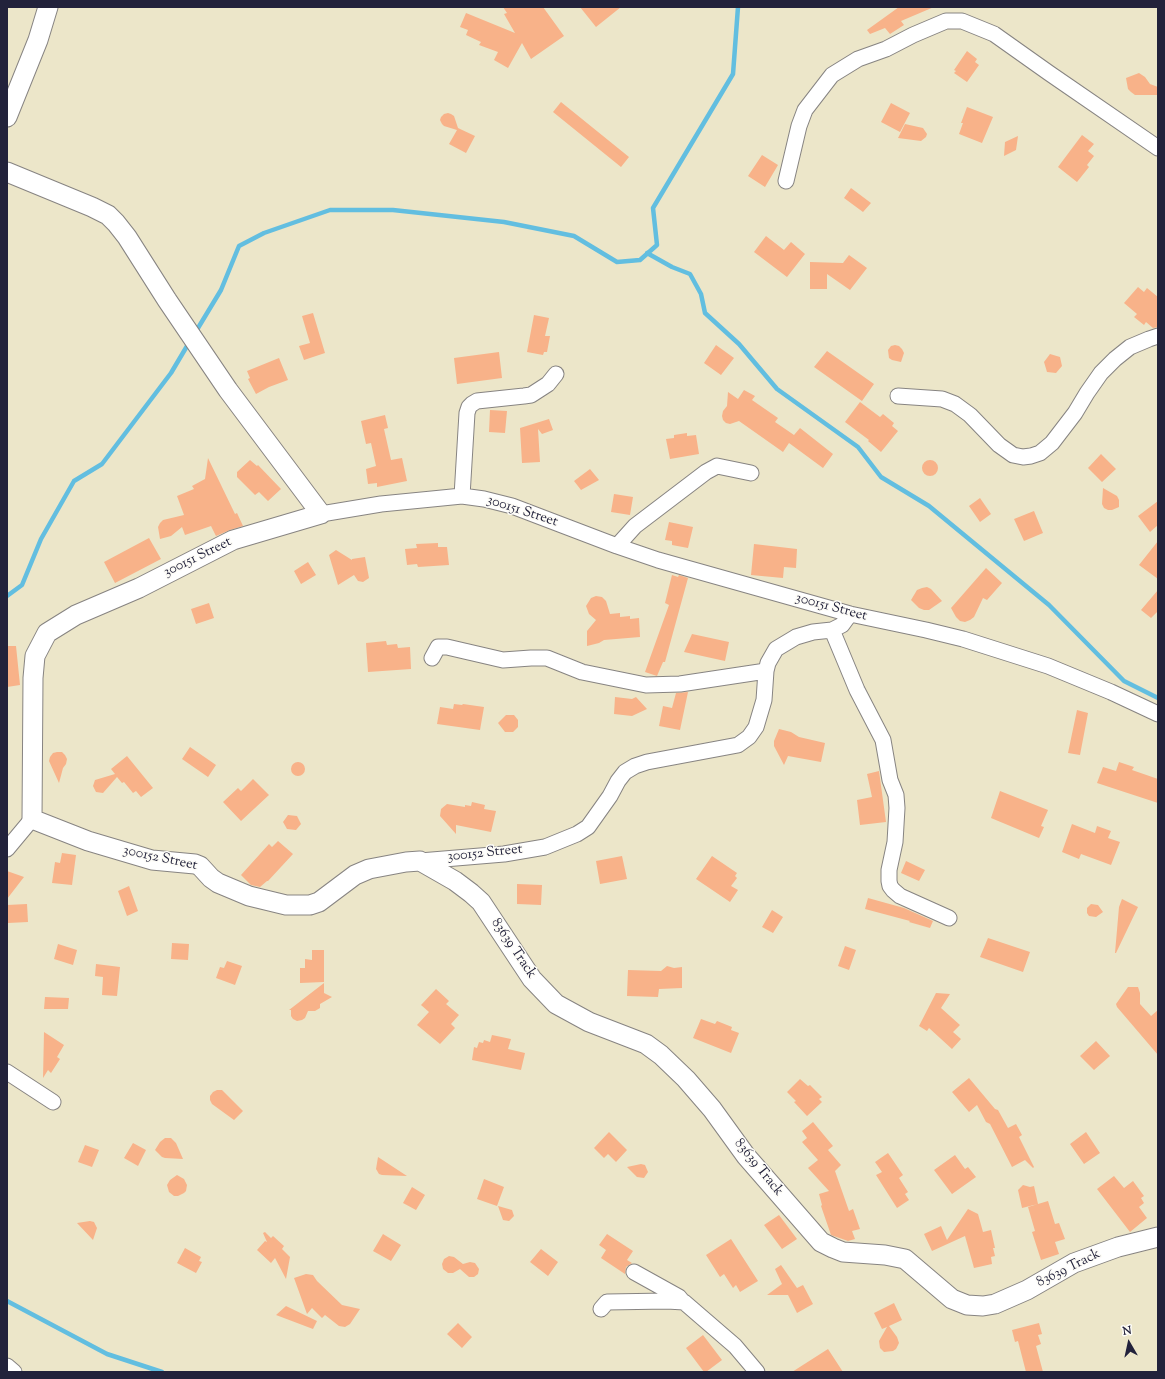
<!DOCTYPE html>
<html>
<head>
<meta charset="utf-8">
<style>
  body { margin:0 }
  #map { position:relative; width:1165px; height:1379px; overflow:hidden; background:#ece6c9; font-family:"Sorts Mill Goudy",serif }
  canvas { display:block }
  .frame { position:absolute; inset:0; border:8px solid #22223b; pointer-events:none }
  .north { position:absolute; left:1109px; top:1323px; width:40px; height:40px; -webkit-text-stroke:3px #fdfcf7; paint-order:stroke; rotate:351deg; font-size:11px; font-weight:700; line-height:16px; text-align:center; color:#22223b }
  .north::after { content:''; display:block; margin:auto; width:14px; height:18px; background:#22223b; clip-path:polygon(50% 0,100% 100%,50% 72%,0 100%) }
</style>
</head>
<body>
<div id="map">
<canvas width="1165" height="1379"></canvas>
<div class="frame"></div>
<div class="north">N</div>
</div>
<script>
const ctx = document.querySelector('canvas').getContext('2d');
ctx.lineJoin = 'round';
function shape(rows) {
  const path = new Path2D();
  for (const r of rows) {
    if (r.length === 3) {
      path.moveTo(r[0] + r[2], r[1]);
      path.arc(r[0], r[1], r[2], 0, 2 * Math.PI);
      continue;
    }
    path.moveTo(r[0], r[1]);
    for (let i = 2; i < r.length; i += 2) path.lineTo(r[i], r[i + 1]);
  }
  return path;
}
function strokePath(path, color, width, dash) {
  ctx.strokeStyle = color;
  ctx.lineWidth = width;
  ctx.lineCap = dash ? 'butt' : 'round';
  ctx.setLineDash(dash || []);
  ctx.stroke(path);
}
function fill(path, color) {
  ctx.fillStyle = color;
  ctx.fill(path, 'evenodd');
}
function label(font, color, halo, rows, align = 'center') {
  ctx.font = font + ' "Sorts Mill Goudy",serif';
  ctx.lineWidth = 3;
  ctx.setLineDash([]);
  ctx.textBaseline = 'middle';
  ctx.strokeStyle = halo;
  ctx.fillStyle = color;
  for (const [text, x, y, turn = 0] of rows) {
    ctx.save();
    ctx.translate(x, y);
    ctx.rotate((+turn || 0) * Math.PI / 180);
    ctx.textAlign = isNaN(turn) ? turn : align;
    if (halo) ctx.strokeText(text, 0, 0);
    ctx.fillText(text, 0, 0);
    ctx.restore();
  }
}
strokePath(shape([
  [647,253,672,267,690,274,701,294,705,313,739,344,777,389,858,447,881,477,929,506,1049,605,1124,681,1158,698],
  [195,333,221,290,239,246,264,233,330,210,393,210,504,222,574,236,617,262,640,260,657,245,653,208,733,74,738,7],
  [7,596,22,585,41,539,74,481,102,464,171,373,190,341],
  [7,1301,107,1354,162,1372]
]), '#62bee0', 4.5);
fill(shape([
  [503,7,543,7,564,36,531,59,522,43,508,68,494,60,498,52,479,45,481,42,466,35,468,30,460,27,466,13,515,33,504,14,507,13],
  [580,7,621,7,596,27],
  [899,7,934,7,901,21,904,25,890,34,885,28,870,34,867,30],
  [967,51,977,59,975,62,979,65,967,82,954,73,956,71,954,70],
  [1139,73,1145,77,1150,84,1158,87,1158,95,1135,95,1131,92,1128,89,1126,78],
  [561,102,629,157,621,167,553,112],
  [891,103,910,113,900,132,881,122],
  [967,107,993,117,982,143,959,134,963,123,961,123],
  [448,113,451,114,454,116,458,128,475,136,466,153,449,144,457,130,444,126,442,124,440,120,441,117,444,114],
  [905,124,923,128,927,134,926,137,921,141,898,138],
  [1082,135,1094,144,1088,151,1094,156,1087,165,1089,167,1077,182,1058,167],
  [1018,136,1016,150,1004,156,1005,142],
  [762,155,778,165,765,187,748,176],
  [851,188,871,203,863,212,844,198],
  [766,236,784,250,791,242,805,254,787,277,754,252],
  [849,255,867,268,850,290,827,274,827,289,810,289,810,262,843,263],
  [1138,287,1144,292,1147,288,1158,297,1158,327,1153,328,1146,322,1144,325,1134,317,1137,314,1124,303],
  [313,313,325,353,304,360,299,346,310,343,302,316],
  [534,315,549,318,545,336,550,336,547,352,544,352,543,355,527,352],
  [716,345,734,358,721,375,704,363],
  [895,345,899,346,902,349,904,353,901,362,892,360,889,358,888,350,891,346],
  [827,351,874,384,862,401,814,367],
  [499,352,502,378,457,384,454,358],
  [1050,354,1060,357,1062,366,1056,373,1047,372,1044,362],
  [279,358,288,380,269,387,256,394,248,379,250,378,247,371],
  [744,390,755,396,752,400,778,418,775,422,794,435,800,428,833,454,823,468,789,443,783,452,739,421,730,424,726,423,723,420,722,416,723,411,727,406,728,392,738,399],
  [860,402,880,417,883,414,894,423,892,426,898,431,881,452,868,441,869,440,845,422],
  [490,410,507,411,505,433,489,432],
  [385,415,388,428,384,429,391,460,402,458,407,481,377,487,377,483,368,484,366,469,376,466,371,443,366,444,361,421],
  [549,419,553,430,542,434,538,429,540,462,522,463,520,428],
  [687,433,687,436,696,435,699,454,670,459,666,439,674,438,674,435],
  [1101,454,1116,469,1102,482,1088,468],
  [208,458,235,514,237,513,243,526,230,530,216,536,211,526,185,535,182,527,171,536,160,539,158,527,160,523,163,520,184,515,177,496,194,489,192,486,205,479],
  [930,468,8],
  [250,460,257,466,258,465,281,489,268,501,259,492,255,495,237,477,237,472],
  [590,469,599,480,581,490,574,481],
  [1103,488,1117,496,1119,500,1119,507,1112,510,1108,510,1104,508,1102,504],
  [614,494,633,497,630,515,611,512],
  [980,498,991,514,980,522,969,506],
  [1158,501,1158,525,1150,532,1138,516],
  [1034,511,1043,533,1024,541,1014,519],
  [669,522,693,527,688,548,672,545,672,541,665,540],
  [149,538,161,559,115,583,104,562],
  [1158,541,1158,579,1139,565],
  [438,543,438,547,447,547,449,565,418,567,417,564,407,565,405,549,417,548,416,544],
  [754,544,797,549,796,568,784,567,783,578,751,575],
  [336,550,352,560,352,559,365,557,369,578,363,582,358,581,354,575,338,585,329,555],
  [308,562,316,575,301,584,294,571],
  [986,568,1002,583,987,600,983,598,974,617,970,620,965,622,960,621,956,617,951,608],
  [672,575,678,577,679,575,688,578,665,662,663,662,657,676,645,672,669,605,665,603],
  [927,587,931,589,942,601,929,610,924,610,919,608,911,600,917,590,922,588],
  [1158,590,1158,611,1151,618,1141,610],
  [596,596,602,597,606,601,610,614,620,613,620,617,630,616,630,619,639,618,640,637,604,640,599,643,587,646,587,631,596,620,589,614,586,606,591,598],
  [209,603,214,618,196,624,191,609],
  [692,634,729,642,725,661,684,652],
  [386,641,387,645,397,644,398,648,410,647,411,669,368,672,366,643],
  [7,646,16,646,20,685,7,687],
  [688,692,680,730,659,726,663,706,672,708,676,693],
  [615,697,632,699,636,697,647,709,632,716,614,714],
  [454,704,462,705,463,704,484,707,480,730,437,724,440,707,453,709],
  [1077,710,1088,713,1080,755,1068,753],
  [506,715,514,715,518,720,518,727,513,732,505,732,498,723],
  [779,729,791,732,799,737,825,743,821,762,788,756,784,765,774,746,774,741],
  [190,747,216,765,208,777,182,759],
  [57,752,62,752,65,755,67,759,66,764,63,768,59,783,49,761,50,757,53,753],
  [127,756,153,788,141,797,136,791,133,793,124,782,122,783,117,777,103,793,96,792,93,786,95,780,115,774,111,769],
  [298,769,7],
  [1119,762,1134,767,1132,770,1158,779,1158,803,1097,783,1103,767,1116,771],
  [879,771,886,822,860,825,857,800,872,797,867,774],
  [253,779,269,795,241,821,223,802,238,788,241,791],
  [1000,791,1048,810,1041,826,1044,827,1039,838,991,818],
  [472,802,485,805,484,809,496,811,491,832,456,825,456,834,440,816,441,809,447,804,465,807,465,805,471,806],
  [288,815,297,816,301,824,296,830,287,829,283,822],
  [1072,824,1095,833,1097,826,1111,831,1108,838,1120,842,1111,865,1081,854,1079,859,1062,852],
  [278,841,293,854,268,881,267,881,260,887,251,885,241,875,269,844,272,847],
  [62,853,76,855,72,885,52,883,55,862,60,863],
  [622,856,627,879,600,884,596,861],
  [712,856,737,873,735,876,737,878,731,886,738,890,730,902,696,879],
  [906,861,925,870,919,881,901,873],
  [7,871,24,877,7,899],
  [517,884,542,885,541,905,517,904],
  [129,886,138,911,127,916,118,891],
  [868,898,904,908,933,921,930,928,909,922,910,921,865,909],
  [1122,899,1138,907,1116,953,1115,953,1119,907],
  [27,904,28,922,8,923,7,905],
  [1091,904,1098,905,1103,912,1096,917,1089,916,1087,913,1087,908],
  [772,910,783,917,773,933,762,927],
  [988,938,1030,952,1023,972,980,957],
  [172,943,189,944,188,960,171,959],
  [58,944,77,950,73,965,54,959],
  [845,946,856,950,849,970,838,966],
  [312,950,324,950,324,982,300,983,300,968,305,968,305,959,312,960],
  [227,961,242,966,235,985,216,978,220,967,224,968],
  [96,964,120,967,117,996,102,995,103,977,95,976],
  [667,966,674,968,682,967,682,988,659,989,658,997,627,996,628,970,661,971],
  [324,983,324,993,332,997,320,1004,320,1008,315,1011,308,1011,305,1018,302,1020,297,1021,293,1019,291,1016,291,1010,289,1010],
  [1128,987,1138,987,1140,993,1140,1004,1151,1016,1158,1010,1158,1055,1117,1007,1116,1004],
  [436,989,449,1001,446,1004,459,1015,451,1024,455,1028,440,1044,417,1025,429,1012,421,1005],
  [936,993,950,994,941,1008,960,1025,953,1032,961,1039,952,1049,929,1028,927,1031,919,1026],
  [45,997,69,998,68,1009,44,1009],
  [701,1019,715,1024,717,1021,732,1027,731,1030,739,1033,731,1053,693,1038],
  [44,1032,64,1045,57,1057,60,1059,51,1073,48,1070,43,1078],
  [492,1035,511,1039,508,1049,525,1053,521,1070,472,1060,474,1047,477,1048,479,1042,483,1043,484,1040,490,1042],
  [1096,1041,1110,1056,1094,1070,1080,1056],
  [969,1078,995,1109,998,1110,1008,1128,1016,1124,1022,1135,1019,1137,1034,1167,1033,1168,1025,1160,1012,1167,990,1124,986,1122,977,1105,969,1112,952,1092],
  [800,1079,808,1086,810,1085,822,1097,819,1099,822,1102,807,1116,794,1102,796,1101,787,1092],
  [217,1090,222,1090,243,1111,234,1120,212,1104,210,1100,210,1096,213,1092],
  [813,1122,833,1146,828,1150,841,1165,835,1171,849,1211,853,1209,860,1229,852,1231,855,1239,848,1241,831,1235,821,1206,822,1205,819,1194,829,1191,808,1168,818,1160,802,1142,807,1138,802,1131],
  [609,1132,627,1150,616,1162,608,1154,604,1158,594,1148],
  [1086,1132,1100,1153,1084,1164,1070,1144],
  [165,1138,171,1138,176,1143,183,1159,165,1158,162,1157,155,1150,160,1142],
  [133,1143,146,1150,138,1166,124,1158],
  [85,1145,99,1150,92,1167,78,1162],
  [888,1153,903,1175,899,1178,908,1192,905,1194,909,1200,897,1208,876,1175,882,1172,875,1162],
  [955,1155,965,1169,968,1167,976,1177,952,1194,934,1170],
  [378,1157,407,1176,382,1175,379,1174,376,1169],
  [641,1164,645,1165,648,1172,644,1178,637,1177,627,1167],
  [177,1175,184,1179,187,1185,186,1191,184,1193,178,1196,174,1196,169,1192,167,1185,170,1180],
  [1114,1176,1124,1188,1133,1181,1144,1196,1141,1198,1144,1203,1139,1207,1147,1218,1130,1232,1097,1189],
  [484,1179,504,1187,497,1206,477,1199],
  [1023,1185,1030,1187,1034,1186,1038,1204,1022,1208,1018,1190],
  [412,1187,425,1195,416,1210,403,1203],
  [1048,1201,1055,1224,1059,1223,1065,1239,1055,1242,1059,1254,1041,1260,1032,1232,1035,1231,1028,1207],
  [498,1206,512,1210,514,1216,509,1221,503,1220],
  [968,1209,978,1214,983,1232,991,1230,995,1248,993,1248,995,1256,991,1257,992,1264,974,1268,965,1236,932,1251,924,1234,941,1226,947,1240],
  [779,1215,797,1239,782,1249,764,1225],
  [90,1221,94,1222,97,1228,93,1240,77,1223],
  [265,1232,271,1238,273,1236,284,1246,282,1249,290,1257,286,1279,275,1258,271,1263,257,1250,265,1241,267,1242,263,1233],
  [383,1234,401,1245,391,1261,373,1251],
  [607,1234,633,1251,627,1260,632,1263,626,1267,625,1274,601,1258,606,1250,599,1245],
  [731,1239,758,1281,740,1292,736,1285,733,1288,724,1274,720,1277,706,1255],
  [185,1248,201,1257,199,1261,202,1262,196,1273,177,1263],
  [541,1249,558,1262,548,1276,530,1262],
  [449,1256,454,1257,463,1264,470,1262,475,1263,479,1269,478,1274,474,1277,469,1277,460,1269,453,1273,448,1273,443,1269,442,1264,444,1259],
  [781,1265,797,1288,803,1285,813,1304,797,1313,788,1295,767,1295,782,1284,775,1269],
  [306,1274,313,1275,317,1281,342,1305,360,1309,350,1324,345,1327,339,1326,325,1315,322,1318,312,1308,307,1314,294,1278],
  [894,1303,902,1320,889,1326,897,1337,899,1343,896,1349,893,1351,884,1352,880,1348,879,1341,887,1327,882,1329,874,1313],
  [286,1306,317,1321,313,1329,276,1315],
  [458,1323,472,1337,462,1348,447,1334],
  [1039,1323,1042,1334,1038,1335,1041,1344,1036,1346,1043,1372,1026,1372,1018,1341,1015,1342,1012,1330],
  [703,1335,722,1360,706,1372,704,1372,686,1348],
  [828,1349,843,1372,792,1372]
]), '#f8b289');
const minor = shape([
  [786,181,799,126,805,110,832,75,858,59,886,49,913,35,946,21,962,21,994,34,1049,73,1158,148],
  [898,396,942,399,955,404,970,415,999,445,1013,455,1023,457,1031,456,1040,453,1052,443,1075,413,1087,393,1101,373,1115,359,1130,347,1149,339,1158,336],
  [462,496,467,413,469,407,472,404,477,401,524,396,531,395,548,384,556,374],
  [321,514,381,504,432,499,462,496,484,499,512,506,617,546,658,560,850,614,926,630,963,639,1048,666,1111,692,1158,714],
  [617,546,635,526,706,472,717,466,751,473],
  [832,630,857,690,883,740,890,780,896,795,897,808,895,842,889,870,889,881,890,886,893,890,900,896,949,918],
  [432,658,438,647,447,647,503,660,531,658,547,658,582,672,646,685,680,684,766,671],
  [7,849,32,819],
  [420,861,504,854,545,847,577,834,588,827,610,796,618,781,625,772,635,766,647,762,738,745,749,737,756,727,764,700,766,671,768,663,776,649,796,637,813,632,832,630,842,625,850,614],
  [7,1072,53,1102],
  [634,1272,679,1297,683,1302],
  [601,1309,607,1302,667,1301,684,1302,735,1346,757,1372],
  [7,1366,14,1372]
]);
const tertiary = shape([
  [7,117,38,40,48,7],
  [7,172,92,207,108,215,116,223,127,237,167,300,228,390,321,514,233,540,139,588,76,615,47,633,35,656,33,678,32,819,88,841,152,860,195,864,200,866,211,878,218,883,249,896,286,905,310,905,319,902,355,875,369,869,406,862,420,861,455,881,471,893,481,902,532,979,556,1004,589,1022,646,1044,661,1055,686,1079,712,1109,746,1156,821,1242,833,1248,843,1252,885,1255,905,1259,952,1299,967,1305,983,1306,995,1304,1027,1290,1074,1263,1118,1247,1158,1237]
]);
strokePath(minor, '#878482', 17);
strokePath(tertiary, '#878482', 21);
strokePath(minor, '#fff', 15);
strokePath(tertiary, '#fff', 19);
label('14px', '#22223b', '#fdfcf7', [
  ["300151 Street",522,512,18],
  ["300151 Street",198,558,-26],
  ["300151 Street",831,608,15],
  ["300152 Street",485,854,-6],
  ["300152 Street",160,859,12],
  ["83639 Track",513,949,56],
  ["83639 Track",758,1168,51],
  ["83639 Track",1069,1269,-26]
]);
</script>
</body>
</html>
